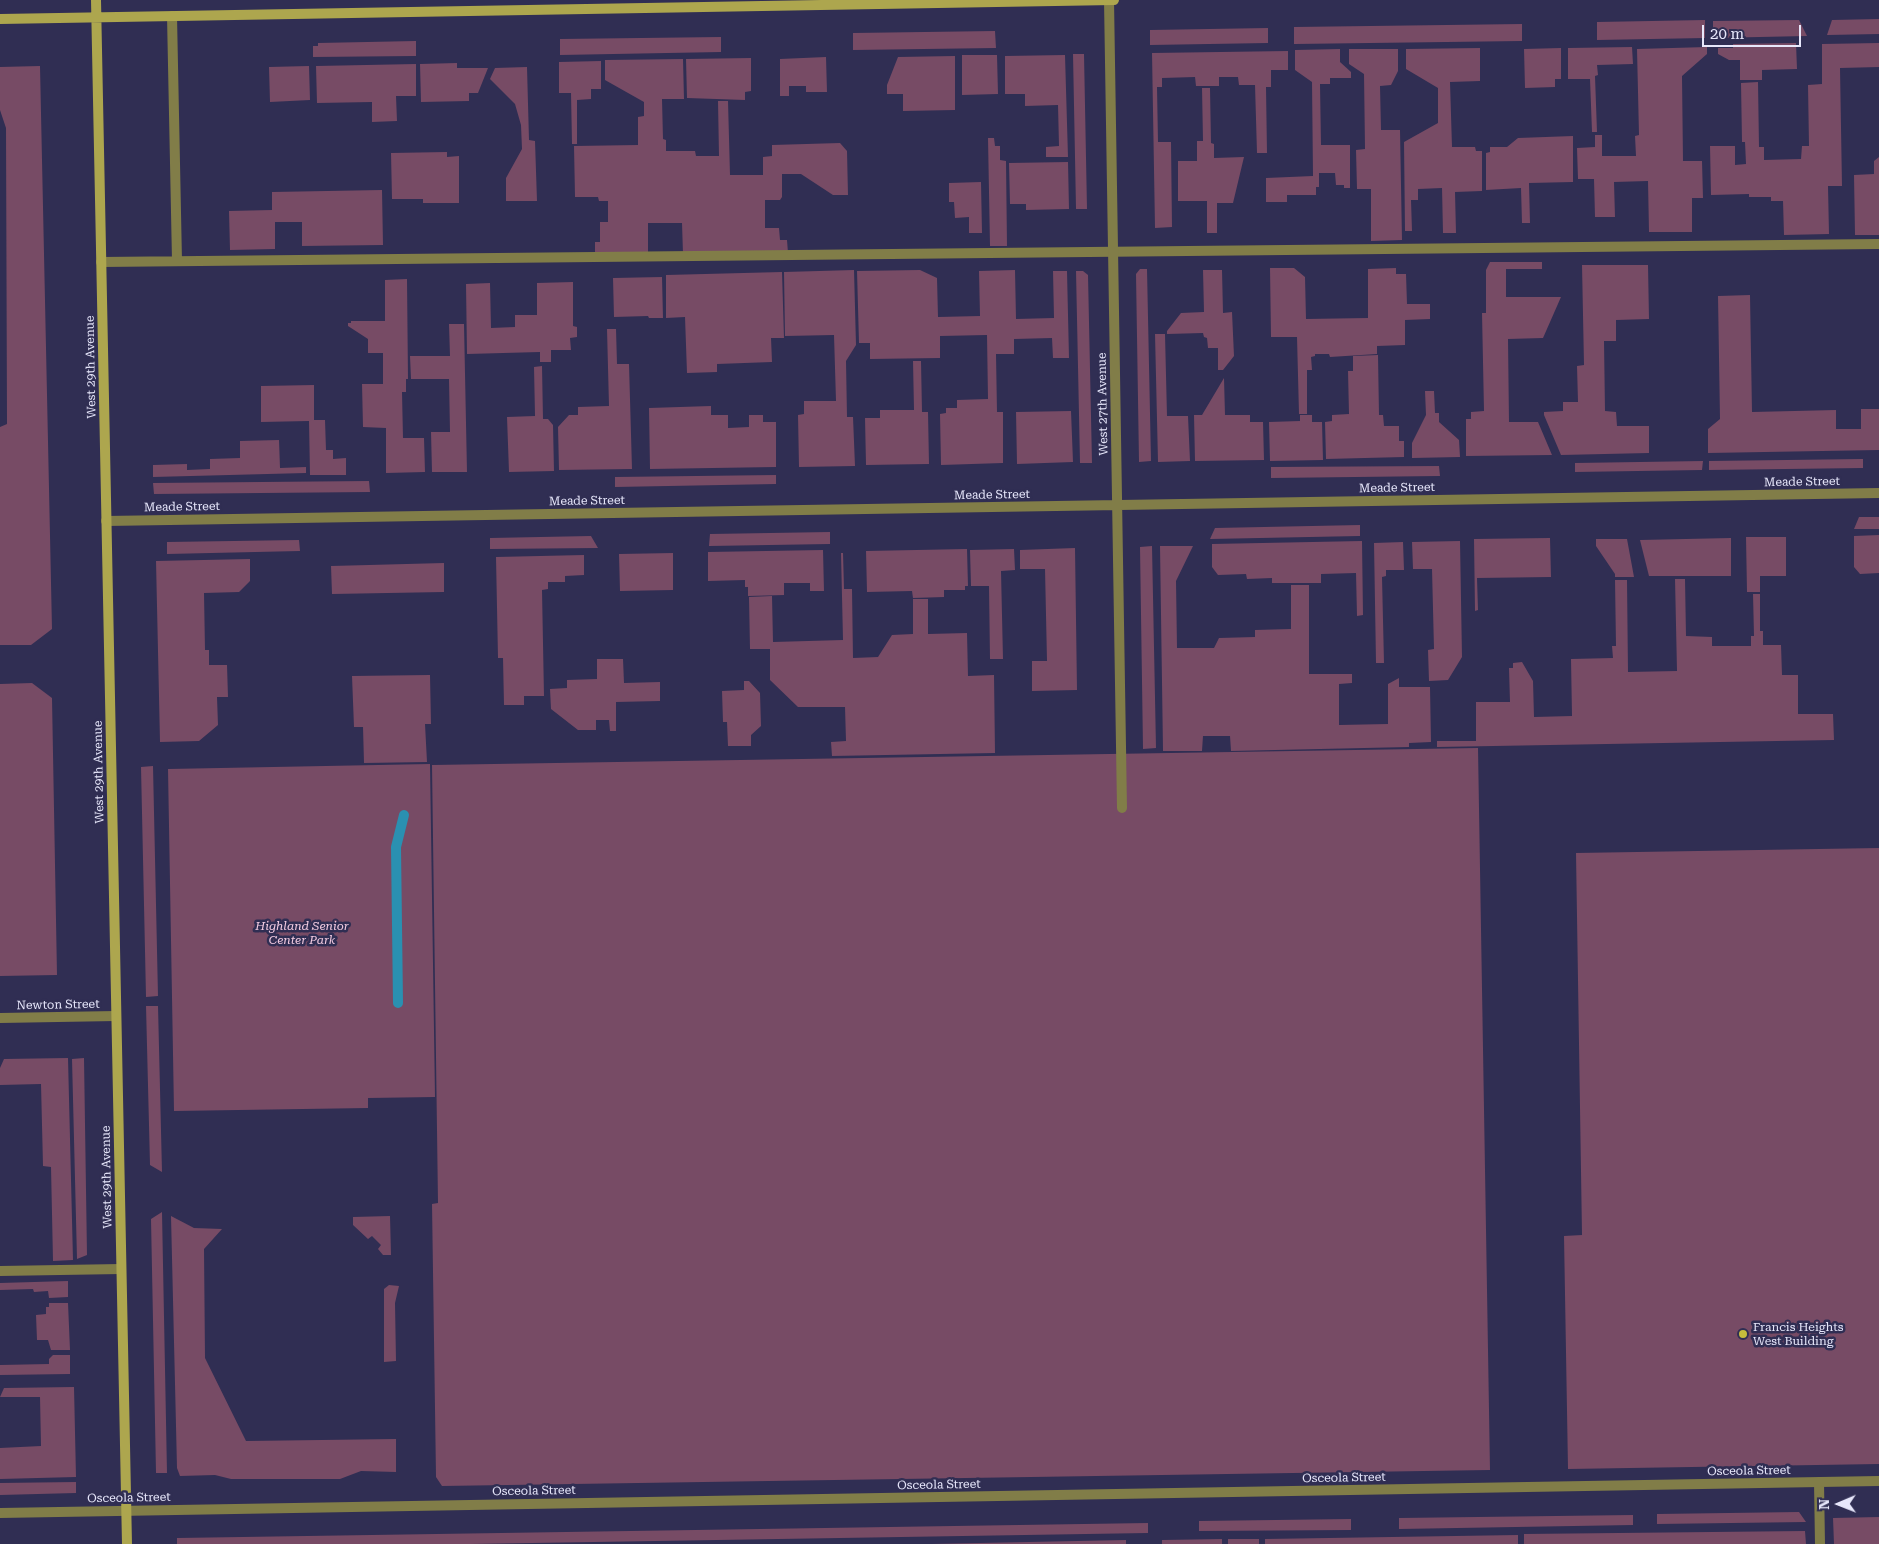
<!DOCTYPE html>
<html>
<head>
<meta charset="utf-8">
<style>
  body { margin:0 }
  #map { position:relative; width:1879px; height:1544px; overflow:hidden; background:#302e53; font-family:"Roboto Serif",serif }
  canvas { display:block }
  .north { position:absolute; left:1814px; top:1479px; width:50px; height:50px; -webkit-text-stroke:4px #302e53; paint-order:stroke; rotate:269deg; font-size:14px; font-weight:700; line-height:20px; text-align:center; color:#e7e7fb }
  .north::after { content:''; display:block; margin:auto; width:18px; height:22px; background:#e7e7fb; clip-path:polygon(50% 0,100% 100%,50% 72%,0 100%) }
  .scale { position:absolute; left:1702px; top:25px; width:99px; height:22px; box-sizing:border-box; border:2px solid #e7e7fb; border-top:0; padding-left:6px; font-size:15px; line-height:18px; white-space:nowrap; color:#e7e7fb; -webkit-text-stroke:4px #302e53; paint-order:stroke }
</style>
</head>
<body>
<div id="map">
<canvas width="1879" height="1544"></canvas>
<div class="north">N</div>
<div class="scale">20 m</div>
</div>
<script>
const ctx = document.querySelector('canvas').getContext('2d');
ctx.lineJoin = 'round';
function fill(path, color) {
  ctx.fillStyle = color;
  ctx.fill(path, 'evenodd');
}
function shape(rows) {
  const path = new Path2D();
  for (const r of rows) {
    path.moveTo(r[0], r[1]);
    for (let i = 2; i < r.length; i += 2) path.lineTo(r[i], r[i + 1]);
  }
  return path;
}
function strokePath(path, color, width, dash) {
  ctx.strokeStyle = color;
  ctx.lineWidth = width;
  ctx.lineCap = dash ? 'butt' : 'round';
  ctx.setLineDash(dash || []);
  ctx.stroke(path);
}
function label(font, color, halo, rows, align = 'center') {
  ctx.font = font + ' "Roboto Serif",serif';
  ctx.lineWidth = 5;
  ctx.setLineDash([]);
  ctx.textBaseline = 'middle';
  ctx.strokeStyle = halo;
  ctx.fillStyle = color;
  for (const [text, x, y, turn = 0] of rows) {
    ctx.save();
    ctx.translate(x, y);
    ctx.rotate((+turn || 0) * Math.PI / 180);
    ctx.textAlign = isNaN(turn) ? turn : align;
    if (halo) ctx.strokeText(text, 0, 0);
    ctx.fillText(text, 0, 0);
    ctx.restore();
  }
}
fill(shape([
  [1879,19,1879,34,1827,35,1832,20],
  [1705,20,1705,38,1597,40,1597,22],
  [1799,20,1807,36,1713,38,1713,21],
  [1522,24,1522,41,1294,44,1294,27],
  [1268,28,1268,43,1150,45,1150,30],
  [995,31,996,48,853,50,853,33],
  [721,37,721,52,560,55,560,39],
  [416,41,416,56,313,57,313,46,318,46,318,43],
  [1796,43,1797,69,1762,70,1762,80,1740,80,1740,60,1729,60,1718,54,1718,48,1733,48,1733,44],
  [1879,43,1879,67,1840,68,1842,186,1828,186,1829,234,1784,235,1783,201,1771,201,1771,197,1749,197,1749,194,1711,195,1710,146,1735,146,1735,165,1746,164,1745,142,1742,142,1741,83,1758,82,1759,147,1764,147,1764,160,1801,159,1802,146,1809,146,1808,85,1822,84,1822,44],
  [1632,47,1633,64,1597,65,1598,75,1595,76,1597,132,1592,132,1590,79,1568,79,1568,48],
  [1707,47,1707,54,1682,76,1683,161,1702,161,1703,198,1692,198,1692,232,1649,232,1648,181,1614,182,1615,217,1595,217,1594,179,1578,179,1577,148,1595,147,1595,135,1602,135,1602,156,1636,156,1635,136,1639,135,1637,49],
  [1480,48,1480,81,1450,82,1452,147,1475,147,1476,151,1482,151,1482,191,1455,192,1456,233,1443,233,1442,188,1418,189,1418,200,1411,200,1412,231,1405,231,1404,142,1438,123,1438,88,1406,69,1406,49],
  [1561,48,1561,79,1555,79,1555,87,1525,88,1524,49],
  [1340,49,1340,62,1351,72,1351,78,1330,78,1330,84,1320,84,1321,145,1350,145,1350,188,1344,188,1344,185,1336,185,1335,173,1319,173,1319,187,1316,187,1316,195,1287,195,1287,202,1266,202,1266,178,1313,176,1312,82,1295,70,1295,50],
  [1349,49,1398,49,1398,71,1391,85,1380,86,1381,130,1400,130,1402,240,1371,241,1371,189,1357,189,1356,150,1365,149,1364,74,1349,64],
  [1288,51,1288,70,1271,70,1271,87,1266,87,1267,153,1257,153,1255,85,1239,85,1238,77,1219,77,1219,86,1196,86,1195,77,1162,78,1162,87,1157,87,1158,142,1171,142,1172,227,1155,228,1152,53],
  [1073,54,1084,54,1087,209,1076,209],
  [962,55,997,55,998,94,962,95],
  [1065,55,1068,157,1046,157,1046,147,1059,146,1058,105,1025,106,1025,94,1005,94,1005,56],
  [955,56,955,110,903,111,903,94,887,94,887,85,898,57],
  [826,57,827,92,806,92,806,86,789,86,789,96,780,96,780,59],
  [751,58,751,91,745,92,745,100,687,98,686,59],
  [683,59,684,99,662,99,663,139,666,140,666,151,695,151,696,156,719,156,718,101,728,101,730,175,763,175,763,157,772,156,772,145,840,143,847,151,848,195,833,195,801,174,782,174,782,197,780,200,765,200,765,228,779,228,780,240,787,240,788,253,683,254,682,223,648,223,648,252,595,252,595,242,600,242,600,222,608,222,608,201,599,201,598,197,575,197,574,146,638,145,638,117,644,116,644,102,605,80,605,60],
  [601,61,601,89,591,89,591,99,577,100,577,144,572,144,571,93,559,93,559,62],
  [457,63,457,68,488,68,478,93,469,93,469,101,421,102,420,64],
  [416,64,416,96,396,96,397,121,372,122,372,102,317,103,316,66],
  [40,66,52,629,31,645,0,645,0,427,7,424,6,128,0,110,0,67],
  [309,66,310,100,270,102,269,67],
  [527,67,529,140,535,141,537,201,506,201,506,178,522,149,521,125,515,104,490,79,495,68],
  [1202,88,1210,88,1211,143,1214,144,1214,158,1244,157,1233,203,1217,203,1217,233,1207,233,1207,201,1178,201,1178,161,1197,161,1197,141,1203,141],
  [1573,136,1573,182,1529,183,1530,223,1522,223,1521,188,1486,190,1486,153,1490,152,1490,147,1507,147,1518,138],
  [988,138,994,138,995,146,1000,146,1000,160,1006,161,1007,246,990,246],
  [447,152,447,157,459,156,459,203,423,203,423,199,392,199,391,153],
  [1879,157,1879,235,1855,235,1854,175,1874,174,1874,161],
  [1068,162,1069,209,1026,210,1026,204,1010,204,1009,163],
  [981,182,982,233,969,233,969,217,955,218,954,202,949,202,949,183],
  [382,190,383,245,302,246,302,222,275,222,275,249,230,250,229,211,272,210,272,192],
  [1490,262,1542,262,1542,269,1506,269,1506,297,1561,297,1543,338,1508,339,1509,422,1538,422,1552,455,1466,456,1466,419,1471,419,1471,412,1484,411,1482,313,1486,313,1486,270],
  [1582,265,1648,265,1649,319,1616,320,1616,341,1604,341,1605,411,1616,412,1617,426,1649,426,1649,453,1561,455,1544,415,1544,412,1563,411,1563,402,1578,402,1577,366,1584,365],
  [1270,268,1294,268,1305,277,1306,319,1368,318,1368,269,1396,268,1396,274,1406,274,1407,304,1430,304,1430,319,1405,320,1405,345,1377,346,1377,354,1330,357,1329,354,1315,354,1315,356,1311,357,1312,370,1307,370,1307,414,1299,414,1297,337,1271,337],
  [1140,269,1147,269,1151,461,1139,462,1136,274],
  [854,270,856,345,846,361,847,417,853,417,855,466,799,467,798,415,804,414,804,401,836,401,834,335,785,336,784,272],
  [920,270,937,278,938,317,980,316,979,271,1015,270,1016,319,1054,318,1053,271,1067,271,1069,358,1053,358,1052,338,1014,339,1014,354,996,354,997,412,1003,412,1003,463,941,465,940,414,946,413,946,408,957,408,957,400,988,399,987,335,940,336,940,358,870,359,870,343,859,343,857,271],
  [1203,270,1222,270,1223,313,1232,312,1234,356,1223,370,1218,370,1218,348,1208,348,1207,338,1204,337,1203,333,1167,334,1167,331,1181,313,1204,312],
  [1076,271,1083,271,1088,275,1092,463,1080,463],
  [782,272,784,338,771,338,772,362,717,364,717,372,687,373,685,317,666,318,666,275],
  [662,277,663,318,649,318,648,316,614,317,613,278],
  [407,279,408,379,406,379,406,392,402,392,403,438,424,438,425,472,386,473,386,428,363,427,362,384,383,384,383,353,368,353,368,339,348,326,348,323,351,323,351,321,385,321,385,280],
  [573,282,573,326,577,327,577,337,570,338,571,350,551,350,551,362,540,362,540,352,467,354,466,284,490,283,491,328,515,327,515,315,537,315,537,283],
  [1750,295,1752,412,1836,410,1836,429,1861,429,1861,409,1879,409,1879,450,1708,453,1708,429,1720,419,1718,296],
  [449,324,464,324,467,472,432,472,431,432,450,432,449,379,411,379,410,356,450,356],
  [607,329,616,329,617,364,629,364,632,469,559,470,558,427,569,415,578,415,578,407,609,406],
  [1165,334,1167,416,1188,416,1190,461,1158,462,1155,334],
  [1378,355,1379,415,1383,415,1384,426,1399,426,1399,441,1404,441,1404,457,1326,459,1325,422,1332,421,1332,415,1349,414,1348,371,1353,371,1353,356],
  [913,361,921,361,922,412,928,412,929,464,866,465,865,418,880,418,880,410,914,410],
  [542,366,543,419,548,419,553,425,554,471,509,472,507,417,535,416,534,367],
  [1224,378,1225,415,1250,415,1250,422,1263,422,1264,460,1195,461,1194,415,1202,415],
  [314,385,314,420,325,420,326,450,333,450,333,459,346,458,346,475,310,475,309,421,261,422,261,386],
  [1425,391,1434,391,1435,413,1439,413,1439,422,1459,440,1460,457,1412,458,1412,443,1426,415],
  [711,406,711,415,728,415,728,428,749,427,749,415,763,415,763,422,776,422,776,467,650,469,649,408],
  [1071,411,1073,462,1017,464,1016,412],
  [1300,415,1312,415,1312,422,1322,422,1323,460,1270,461,1269,422,1300,421],
  [279,440,280,468,306,467,306,473,153,477,153,465,187,464,187,470,210,469,210,459,240,458,240,441],
  [1863,459,1863,468,1709,470,1709,461],
  [1703,461,1702,470,1575,472,1575,463],
  [1439,466,1440,476,1271,478,1271,467],
  [776,475,776,484,615,487,615,477],
  [369,481,370,492,154,494,153,483],
  [1859,517,1879,517,1879,529,1854,529],
  [1360,525,1360,536,1210,539,1215,528],
  [830,532,830,544,709,546,710,534],
  [1879,535,1879,573,1860,574,1854,567,1854,536],
  [591,536,598,548,490,549,490,538],
  [1746,537,1786,537,1786,576,1760,576,1760,592,1747,592],
  [1550,538,1551,577,1477,578,1478,610,1475,611,1474,539],
  [1731,538,1731,576,1649,576,1640,540],
  [1627,539,1634,577,1615,577,1615,574,1596,546,1596,539],
  [299,540,300,551,167,554,167,542],
  [1362,541,1363,615,1357,616,1356,573,1321,574,1321,583,1272,583,1272,578,1247,579,1246,574,1218,575,1212,567,1212,544],
  [1460,541,1462,657,1448,680,1429,681,1428,650,1434,649,1432,569,1413,569,1412,542],
  [1403,542,1404,570,1386,570,1386,576,1382,577,1384,663,1376,663,1374,543],
  [1152,546,1156,748,1143,749,1140,547],
  [1160,546,1193,546,1176,581,1177,648,1214,648,1219,638,1255,637,1255,630,1291,629,1291,585,1309,585,1309,674,1352,674,1352,683,1339,684,1339,725,1388,724,1388,684,1399,678,1399,687,1430,687,1431,742,1409,743,1409,747,1231,751,1230,736,1203,736,1202,751,1163,751],
  [1075,548,1077,690,1032,691,1032,661,1047,661,1045,569,1020,569,1020,550],
  [967,549,968,586,965,586,965,590,944,590,944,597,913,598,912,591,867,592,866,551],
  [1014,549,1015,570,1001,571,1003,659,990,659,989,586,971,586,970,550],
  [823,550,824,591,810,591,810,583,784,583,784,595,748,596,748,587,745,587,745,580,708,581,708,552],
  [673,553,673,590,620,591,619,554],
  [841,553,843,553,844,589,852,589,853,658,878,657,892,635,913,634,913,599,928,599,928,634,967,633,968,676,994,675,995,753,832,756,831,742,846,741,845,707,798,707,770,680,770,649,750,649,749,597,772,596,773,642,843,640],
  [584,555,584,575,565,576,565,582,548,582,548,589,542,590,544,696,524,696,524,705,504,705,503,658,498,658,496,557],
  [250,559,250,581,239,592,204,593,205,650,209,650,209,665,227,665,228,697,217,697,218,725,199,741,160,742,156,561],
  [444,563,444,592,332,594,331,566],
  [1675,579,1685,579,1686,636,1712,637,1712,646,1751,646,1751,636,1754,636,1753,594,1760,594,1760,631,1763,631,1763,645,1781,645,1782,675,1798,675,1798,714,1833,714,1834,740,1437,747,1437,741,1476,741,1476,702,1510,702,1509,668,1513,668,1513,663,1522,662,1533,681,1534,717,1572,716,1571,659,1613,658,1612,646,1616,646,1615,580,1627,580,1628,672,1677,671],
  [597,659,623,659,624,683,660,682,660,701,616,702,616,731,610,731,609,720,596,720,596,730,578,730,551,709,550,689,567,688,567,680,597,679],
  [430,675,431,724,425,724,427,762,364,763,363,727,354,727,352,676],
  [744,681,749,681,760,693,761,726,751,735,751,746,728,746,727,722,723,722,722,691,744,690],
  [32,683,52,698,57,975,0,976,0,684],
  [1478,748,1490,1470,442,1486,436,1477,432,1204,438,1203,432,765],
  [430,764,435,1097,368,1098,368,1108,174,1111,168,769],
  [153,766,158,996,146,997,141,767],
  [1879,848,1879,1464,1568,1469,1564,1236,1582,1235,1576,853],
  [146,1006,158,1006,162,1172,150,1165],
  [68,1058,73,1260,53,1261,51,1167,43,1166,41,1084,0,1085,0,1068,4,1059],
  [84,1058,87,1255,77,1259,72,1059],
  [162,1212,167,1473,156,1473,151,1219],
  [171,1216,194,1228,222,1229,204,1249,205,1358,246,1441,396,1439,396,1472,361,1471,340,1479,231,1479,215,1475,180,1476,177,1468],
  [390,1216,391,1255,383,1255,378,1249,381,1245,372,1236,368,1239,353,1225,353,1217],
  [68,1281,68,1297,49,1298,48,1291,34,1292,33,1289,0,1290,0,1283],
  [389,1285,399,1286,395,1303,396,1361,384,1362,384,1289],
  [49,1303,68,1303,70,1350,51,1350,48,1340,37,1340,36,1315,46,1314,46,1307,49,1307],
  [53,1355,70,1355,70,1374,0,1375,0,1365,49,1364,49,1359],
  [74,1387,76,1477,0,1479,0,1448,41,1446,40,1397,0,1397,4,1388],
  [76,1482,76,1493,0,1495,0,1483],
  [1799,1512,1806,1522,1657,1524,1657,1514],
  [1633,1515,1633,1525,1399,1529,1399,1518],
  [1879,1517,1879,1544,1834,1544,1833,1518],
  [1351,1519,1351,1530,1199,1531,1199,1521],
  [1148,1523,1148,1533,471,1544,177,1544,177,1538],
  [1805,1531,1806,1544,1524,1544,1524,1534],
  [1518,1535,1518,1544,1265,1544,1265,1539],
  [1222,1539,1222,1544,1162,1544,1162,1540],
  [1228,1539,1259,1539,1259,1544,1228,1544],
  [1126,1540,1126,1544,931,1544]
]), '#774b65');
strokePath(shape([
  [398,1003,396,847,404,815]
]), '#2a90b1', 10);
strokePath(shape([
  [172,16,177,261],
  [101,262,1879,244],
  [0,1271,121,1269],
  [1819,1482,1820,1544]
]), '#817d48', 10);
strokePath(shape([
  [1109,0,1122,808],
  [106,521,1879,493],
  [0,1018,116,1016],
  [0,1513,1879,1481]
]), '#817d48', 10);
strokePath(shape([
  [96,0,127,1544],
  [0,19,1114,0]
]), '#ada64e', 10);
for (const [x, y, r, color] of [
  [1743,1334,5,"#c6bc3c"]
]) {
  const dot = new Path2D();
  dot.arc(x, y, r, 0, 2 * Math.PI);
  ctx.fillStyle = color;
  ctx.fill(dot);
  strokePath(dot, '#302e53', 2);
}
label('12px', '#e7e7fb', '#302e53', [
  ["West 29th Avenue",91,367,-91],
  ["West 27th Avenue",1103,404,-91],
  ["Meade Street",1802,482,-1],
  ["Meade Street",1397,488,-1],
  ["Meade Street",992,495,-1],
  ["Meade Street",587,501,-1],
  ["Meade Street",182,507,-1],
  ["West 29th Avenue",99,772,-91],
  ["Newton Street",58,1005,-1],
  ["West 29th Avenue",107,1177,-91],
  ["Osceola Street",1749,1471,-1],
  ["Osceola Street",1344,1478,-1],
  ["Osceola Street",939,1485,-1],
  ["Osceola Street",534,1491,-1],
  ["Osceola Street",129,1498,-1]
]);
label('italic 12px', '#f4cce2', '#302e53', [
  ["Highland Senior",302,926],
  ["Center Park",302,940]
]);
label('12px', '#e7e7fb', '#302e53', [
  ["Francis Heights",1753,1327],
  ["West Building",1753,1341]
], 'left');
</script>
</body>
</html>
